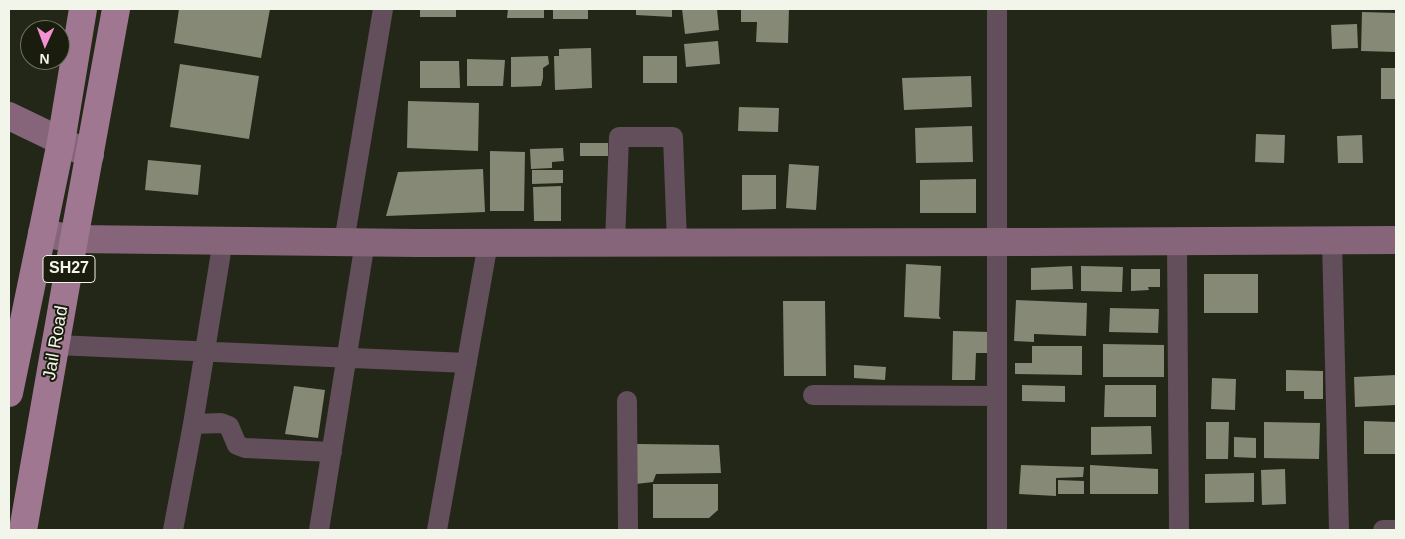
<!DOCTYPE html>
<html>
<head>
<meta charset="utf-8">
<style>
  body { margin:0 }
  #map { position:relative; width:1405px; height:539px; overflow:hidden; background:#232717; font-family:Helvetica,sans-serif }
  canvas { display:block }
  .frame { position:absolute; inset:0; border:10px solid #f2f5ea; pointer-events:none }
  .north { position:absolute; left:20px; top:20px; width:50px; height:50px; box-sizing:border-box; background:#1a1d0d; border:1px solid #707365; border-radius:50%; rotate:182deg; font-size:14px; font-weight:700; line-height:20px; text-align:center; color:#f2f5ea }
  .north::after { content:''; display:block; margin:auto; width:18px; height:22px; background:#f491d3; clip-path:polygon(50% 0,100% 100%,50% 72%,0 100%) }
</style>
</head>
<body>
<div id="map">
<canvas width="1405" height="539"></canvas>
<div class="frame"></div>
<div class="north">N</div>
</div>
<script>
const ctx = document.querySelector('canvas').getContext('2d');
ctx.lineJoin = 'round';
function fill(path, color) {
  ctx.fillStyle = color;
  ctx.fill(path, 'evenodd');
}
function shape(rows) {
  const path = new Path2D();
  for (const r of rows) {
    path.moveTo(r[0], r[1]);
    for (let i = 2; i < r.length; i += 2) path.lineTo(r[i], r[i + 1]);
  }
  return path;
}
function strokePath(path, color, width, dash) {
  ctx.strokeStyle = color;
  ctx.lineWidth = width;
  ctx.lineCap = dash ? 'butt' : 'round';
  ctx.setLineDash(dash || []);
  ctx.stroke(path);
}
function label(font, color, halo, rows, align = 'center') {
  ctx.font = font + ' Helvetica,sans-serif';
  ctx.lineWidth = 4;
  ctx.setLineDash([]);
  ctx.textBaseline = 'middle';
  ctx.strokeStyle = halo;
  ctx.fillStyle = color;
  for (const [text, x, y, turn = 0] of rows) {
    ctx.save();
    ctx.translate(x, y);
    ctx.rotate((+turn || 0) * Math.PI / 180);
    ctx.textAlign = isNaN(turn) ? turn : align;
    if (halo) ctx.strokeText(text, 0, 0);
    ctx.fillText(text, 0, 0);
    ctx.restore();
  }
}
fill(shape([
  [179,9,270,9,261,58,174,43],
  [420,9,456,9,456,17,420,17],
  [508,9,544,9,544,18,507,18],
  [553,9,588,9,588,19,553,19],
  [636,9,672,9,672,17,636,15],
  [682,9,717,9,719,30,685,34],
  [741,9,789,9,788,43,756,42,757,22,741,22],
  [1362,12,1396,13,1396,52,1361,51],
  [1357,24,1358,48,1332,49,1331,25],
  [718,41,720,64,686,67,684,44],
  [591,48,592,88,555,90,554,56,559,56,559,49],
  [548,56,549,64,543,68,543,78,541,86,511,87,511,57],
  [643,56,677,56,677,83,643,83],
  [467,59,505,60,503,86,467,86],
  [420,61,459,61,460,88,420,88],
  [180,64,259,76,249,139,170,127],
  [1381,68,1396,68,1396,99,1381,99],
  [971,76,972,107,904,110,902,78],
  [408,101,479,103,478,151,407,148],
  [739,107,779,108,778,132,738,131],
  [972,126,973,162,916,163,915,128],
  [1256,134,1285,135,1284,163,1255,162],
  [1362,135,1363,163,1338,163,1337,136],
  [580,143,608,143,608,156,580,156],
  [563,148,564,161,552,162,552,168,531,169,530,149],
  [490,151,525,152,524,211,490,211],
  [148,160,201,165,198,195,145,190],
  [789,164,819,166,816,210,786,208],
  [483,169,485,212,386,216,398,172],
  [532,170,563,170,563,183,532,184],
  [742,175,776,175,776,209,742,210],
  [976,179,976,213,920,213,920,180],
  [561,186,561,221,534,221,533,187],
  [906,264,941,266,939,316,941,319,904,317],
  [1072,266,1073,289,1031,290,1031,268],
  [1081,266,1123,267,1122,292,1081,291],
  [1131,269,1160,269,1160,287,1148,287,1149,290,1131,291],
  [1204,274,1258,274,1258,313,1204,313],
  [1016,300,1087,303,1086,336,1034,334,1034,342,1014,341],
  [783,301,825,301,826,376,784,376],
  [1110,308,1159,309,1158,333,1109,332],
  [953,331,991,332,991,353,976,353,975,380,952,380],
  [1103,344,1164,345,1164,377,1103,377],
  [1032,346,1082,346,1082,375,1015,374,1015,363,1032,363],
  [854,365,886,367,885,380,854,378],
  [1286,370,1323,371,1323,399,1304,399,1304,391,1286,391],
  [1396,375,1396,405,1355,407,1354,377],
  [1212,378,1236,379,1235,410,1211,409],
  [1022,385,1065,386,1065,402,1022,401],
  [1105,385,1156,385,1156,417,1104,417],
  [294,386,325,390,318,438,285,434],
  [1364,421,1396,422,1396,454,1364,454],
  [1206,422,1229,422,1228,459,1206,459],
  [1264,422,1320,423,1319,459,1264,458],
  [1151,426,1152,454,1091,455,1091,427],
  [1234,437,1256,438,1256,458,1234,457],
  [637,444,719,445,721,473,656,474,653,482,636,484],
  [1021,465,1084,467,1083,477,1056,478,1056,496,1019,494],
  [1090,465,1158,469,1158,494,1090,494],
  [1285,469,1286,504,1262,505,1261,470],
  [1254,473,1254,502,1205,503,1205,474],
  [1058,480,1084,481,1084,494,1058,494],
  [653,484,718,484,718,510,709,518,653,518]
]), '#858976');
strokePath(shape([
  [997,9,997,530],
  [1332,240,1339,530],
  [1177,241,1179,530],
  [344,242,383,9],
  [615,243,619,137,673,137,677,243],
  [56,345,467,363],
  [813,395,997,396],
  [627,401,628,530],
  [193,424,221,423,229,426,237,445,245,448,332,452],
  [173,530,193,424,223,240],
  [319,530,365,242],
  [437,530,488,243],
  [1383,530,1396,530]
]), '#634e5b', 20);
strokePath(shape([
  [9,116,90,155],
  [42,233,74,239,417,243,1031,242,1396,240]
]), '#86657a', 28);
strokePath(shape([
  [9,393,61,142,83,9],
  [23,530,74,239,116,9]
]), '#a07791', 28);
for (const [x, y, w] of [
  [69,269,52]
]) {
  const box = new Path2D();
  box.roundRect(x - w / 2, y - 13.5, w, 27, 4);
  ctx.fillStyle = '#1a1d0d';
  ctx.fill(box);
  strokePath(box, '#f2f5ea', 1);
}
label('bold 16px', '#f2f5ea', null, [
  ["SH27",69,269]
]);
label('18px', '#f2f5ea', '#1a1d0d', [
  ["Jail Road",56,343,-80]
]);
</script>
</body>
</html>
